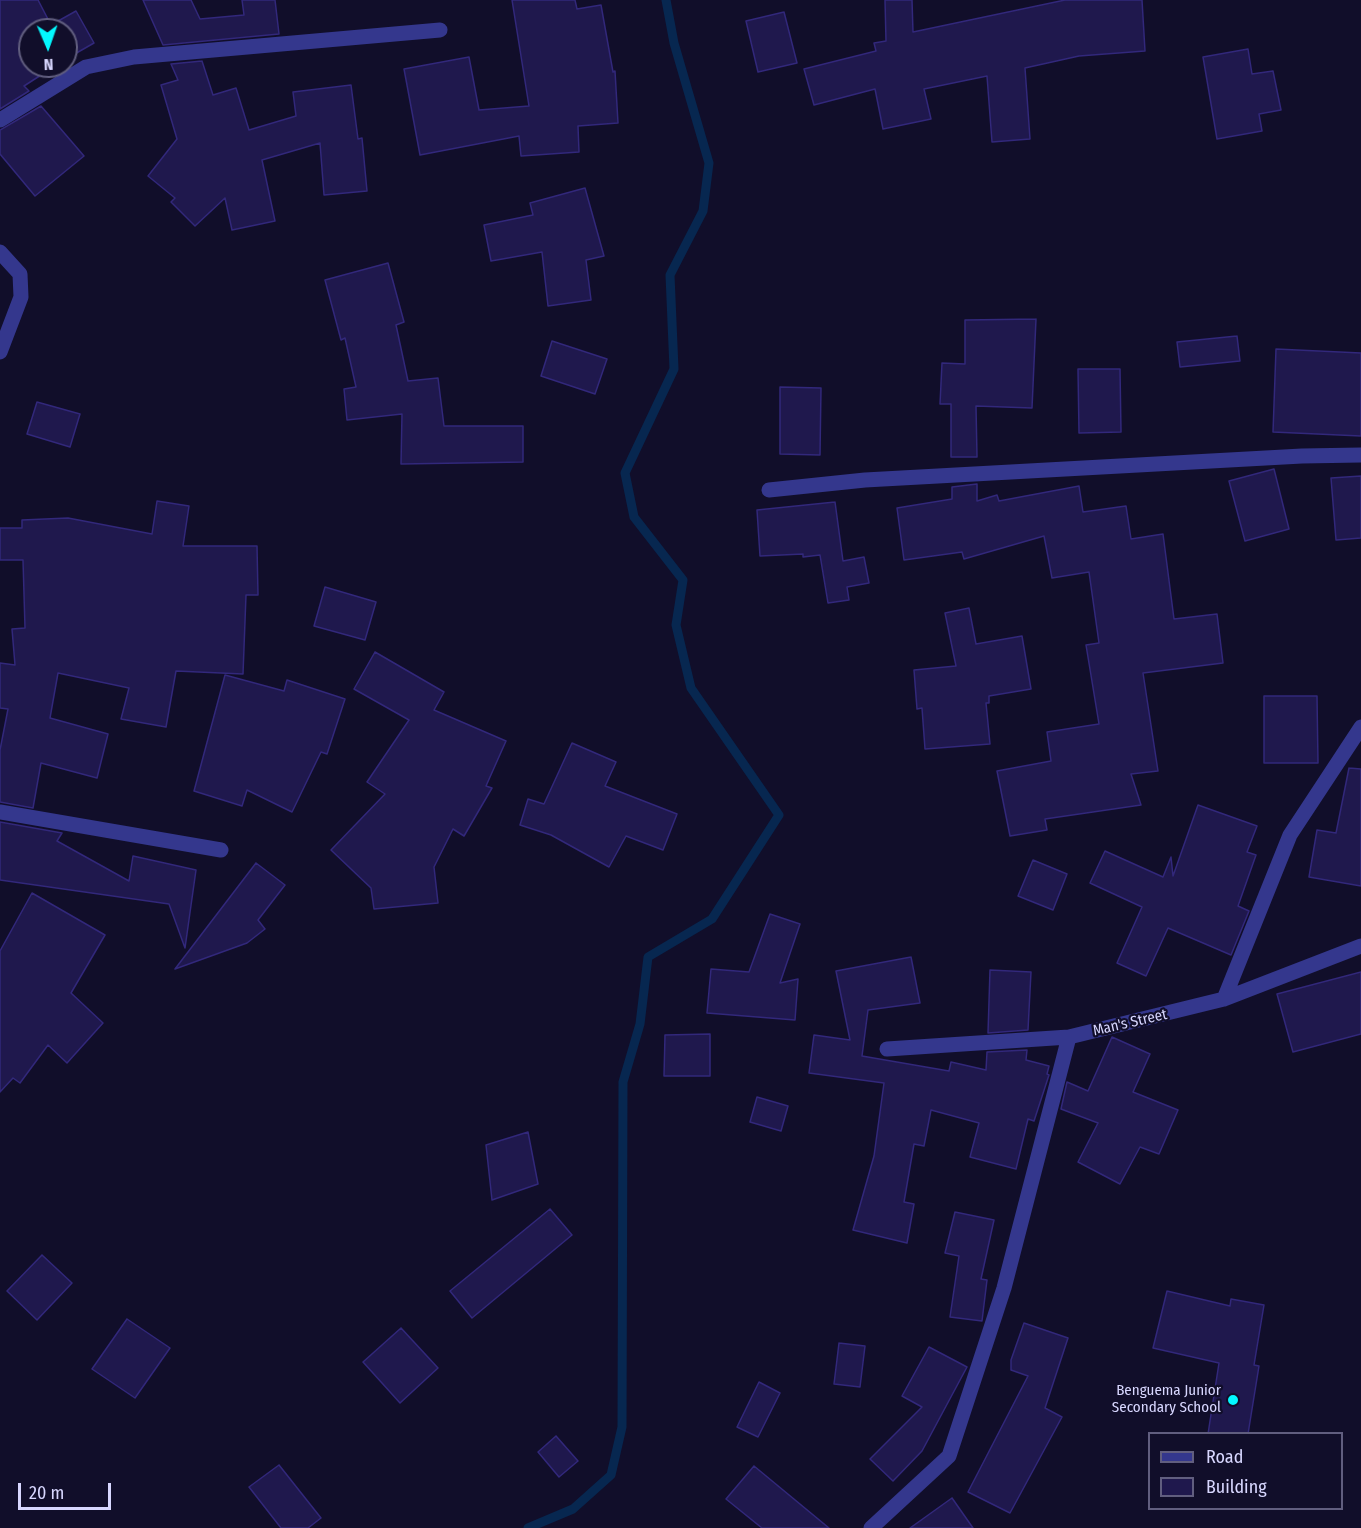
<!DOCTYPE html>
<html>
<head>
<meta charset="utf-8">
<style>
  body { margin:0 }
  #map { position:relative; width:1361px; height:1528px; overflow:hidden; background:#110e2a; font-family:"Fira Sans Condensed",sans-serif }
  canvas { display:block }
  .legend { position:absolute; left:1148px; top:1432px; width:195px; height:78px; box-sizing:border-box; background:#110e2a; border:2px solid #615e7f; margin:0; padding:8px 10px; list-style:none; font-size:18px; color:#d8d7ff }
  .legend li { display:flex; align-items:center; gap:12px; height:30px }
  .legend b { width:30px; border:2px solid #615e7f }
  .north { position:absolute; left:18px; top:18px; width:60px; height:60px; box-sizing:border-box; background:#110e2a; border:2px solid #615e7f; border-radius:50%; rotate:178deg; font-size:16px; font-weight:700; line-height:24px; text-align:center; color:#d8d7ff }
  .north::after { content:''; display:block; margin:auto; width:21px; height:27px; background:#03f8ff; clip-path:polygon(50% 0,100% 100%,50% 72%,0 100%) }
  .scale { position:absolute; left:18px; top:1483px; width:93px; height:27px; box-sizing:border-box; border:3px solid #d8d7ff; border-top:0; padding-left:8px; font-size:18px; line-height:21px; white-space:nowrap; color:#d8d7ff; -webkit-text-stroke:4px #110e2a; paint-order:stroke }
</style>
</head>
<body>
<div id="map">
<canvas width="1361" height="1528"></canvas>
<ul class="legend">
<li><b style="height:8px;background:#34378d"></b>Road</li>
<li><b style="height:16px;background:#1f184d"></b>Building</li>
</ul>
<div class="north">N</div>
<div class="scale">20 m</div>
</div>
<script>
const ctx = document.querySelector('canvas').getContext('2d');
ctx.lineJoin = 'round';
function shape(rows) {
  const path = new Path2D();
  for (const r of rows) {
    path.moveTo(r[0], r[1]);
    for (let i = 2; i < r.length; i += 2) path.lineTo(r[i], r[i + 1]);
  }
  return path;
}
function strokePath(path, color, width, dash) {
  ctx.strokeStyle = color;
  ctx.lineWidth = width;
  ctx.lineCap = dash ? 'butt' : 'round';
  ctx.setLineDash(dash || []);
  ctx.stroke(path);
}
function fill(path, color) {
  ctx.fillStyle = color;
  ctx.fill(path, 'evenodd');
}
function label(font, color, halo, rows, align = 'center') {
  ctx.font = font + ' "Fira Sans Condensed",sans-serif';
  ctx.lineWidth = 4.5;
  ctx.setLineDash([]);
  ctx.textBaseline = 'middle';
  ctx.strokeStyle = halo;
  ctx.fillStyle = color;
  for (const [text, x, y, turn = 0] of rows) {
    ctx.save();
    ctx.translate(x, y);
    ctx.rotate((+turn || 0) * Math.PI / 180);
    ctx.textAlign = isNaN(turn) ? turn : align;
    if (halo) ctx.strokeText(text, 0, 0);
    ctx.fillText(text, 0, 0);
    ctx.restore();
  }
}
strokePath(shape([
  [528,1528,573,1509,611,1475,622,1427,623,1082,640,1024,648,957,712,919,779,815,691,688,676,625,683,580,634,517,625,473,674,369,670,275,703,211,709,163,674,43,666,0]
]), '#072750', 9);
const building = shape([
  [0,0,38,0,51,25,76,11,94,43,66,59,66,30,30,30,30,66,55,66,24,86,29,91,0,109,0,0],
  [143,0,191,0,200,19,244,15,242,0,275,0,279,34,163,45,143,0],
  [512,0,575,0,577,9,601,5,613,72,615,71,618,123,578,126,579,152,521,156,519,136,420,155,404,69,469,57,479,110,529,106,512,0],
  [885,0,912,0,913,32,1065,0,1142,0,1145,51,1079,56,1025,68,1030,139,992,142,987,76,924,89,931,119,883,129,875,89,814,105,804,69,876,51,874,43,886,41,885,0],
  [784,12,797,63,758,72,746,21,784,12],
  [1248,49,1252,74,1273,71,1281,110,1259,114,1262,131,1217,139,1203,57,1248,49],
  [202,61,213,95,236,88,249,130,296,116,293,92,351,85,358,139,362,138,367,191,324,195,320,143,262,160,275,221,232,230,225,198,195,226,171,202,175,198,148,176,177,139,161,85,178,80,171,64,202,61],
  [41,106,84,156,35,196,0,154,0,130,41,106],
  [585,188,604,256,586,260,591,300,548,306,542,252,491,261,484,225,533,215,530,203,585,188],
  [388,263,404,322,396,325,408,381,438,378,444,426,523,426,523,462,401,464,402,414,347,420,344,389,356,387,345,338,341,340,325,280,388,263],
  [1036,319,1032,408,976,406,977,457,951,457,951,404,940,404,942,363,965,364,965,320,1036,319],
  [1237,336,1240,361,1180,367,1177,342,1237,336],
  [552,341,607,359,595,394,541,376,552,341],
  [1276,349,1361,353,1361,436,1273,432,1276,349],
  [1078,369,1120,369,1121,432,1079,433,1078,369],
  [780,387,821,388,820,455,780,454,780,387],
  [37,402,80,414,70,447,27,434,37,402],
  [1274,469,1289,529,1245,541,1229,481,1274,469],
  [1361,476,1361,538,1336,540,1331,478,1361,476],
  [977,484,977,501,997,495,999,501,1079,486,1083,512,1126,506,1131,539,1163,534,1174,619,1217,614,1223,663,1143,673,1158,771,1131,774,1141,805,1045,819,1047,830,1010,836,997,771,1051,761,1047,732,1099,724,1086,645,1099,643,1089,572,1052,578,1044,536,964,559,962,552,904,560,897,508,952,499,952,487,977,484],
  [157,501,189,506,183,546,257,546,258,595,246,595,243,674,176,671,166,727,121,719,129,688,58,673,50,718,108,734,97,778,41,763,33,808,0,802,0,750,8,709,0,708,0,663,15,665,12,629,25,628,23,560,0,560,0,528,22,528,22,520,68,518,152,534,157,501],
  [835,502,843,561,864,557,869,583,847,587,849,600,828,603,820,555,803,557,803,554,760,556,757,510,835,502],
  [325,587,376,602,365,640,314,626,325,587],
  [969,608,976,644,1022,636,1031,689,989,696,989,703,986,703,990,744,925,749,922,708,917,709,914,670,956,666,945,613,969,608],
  [375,652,444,692,434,710,506,741,486,786,492,788,464,836,453,829,434,867,438,903,374,909,371,888,331,850,385,794,367,782,409,720,354,689,375,652],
  [225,675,284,691,287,680,345,699,327,754,321,752,292,812,247,790,242,806,194,791,225,675],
  [1264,696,1317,696,1318,763,1264,763,1264,696],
  [572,743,616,762,605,786,677,814,663,850,626,836,609,867,551,835,520,825,528,799,544,804,572,743],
  [1349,768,1361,769,1361,886,1309,877,1317,830,1336,833,1349,768],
  [1198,805,1257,826,1247,852,1256,855,1238,906,1249,911,1231,955,1168,928,1146,976,1117,963,1142,907,1090,883,1105,851,1163,877,1171,857,1173,876,1198,805],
  [0,822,62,833,57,841,129,881,133,856,196,870,185,948,169,904,0,880,0,822],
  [1033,860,1067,874,1053,910,1018,896,1033,860],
  [256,863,285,885,258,920,265,929,247,943,175,969,256,863],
  [32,893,105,935,71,993,103,1023,67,1063,48,1045,20,1083,13,1078,0,1092,0,951,32,893],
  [770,914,800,924,780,983,798,979,795,1020,707,1013,711,969,749,972,770,914],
  [911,957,920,1003,868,1010,862,1056,949,1071,951,1062,986,1070,987,1052,1027,1050,1026,1060,1049,1066,1047,1074,1049,1075,1034,1121,1028,1119,1016,1169,970,1157,979,1123,931,1110,924,1146,914,1144,904,1202,914,1204,907,1243,853,1230,874,1156,884,1083,809,1073,814,1035,850,1040,836,971,911,957],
  [990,970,1031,972,1028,1030,988,1033,990,970],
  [1361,972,1361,1034,1293,1052,1277,994,1361,972],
  [710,1034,710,1076,664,1076,665,1035,710,1034],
  [1112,1037,1150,1054,1133,1092,1178,1110,1159,1154,1140,1147,1120,1184,1078,1162,1098,1123,1061,1109,1067,1082,1088,1091,1112,1037],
  [757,1097,788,1106,781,1131,750,1122,757,1097],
  [528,1132,538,1184,492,1200,486,1145,528,1132],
  [550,1209,572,1235,472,1318,450,1291,550,1209],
  [955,1212,994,1220,981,1279,987,1280,982,1321,950,1317,959,1256,945,1253,955,1212],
  [42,1255,72,1283,37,1320,7,1291,42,1255],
  [1167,1291,1230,1306,1231,1299,1264,1305,1254,1365,1259,1366,1248,1434,1208,1434,1219,1363,1153,1348,1167,1291],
  [127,1319,170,1348,135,1398,92,1369,127,1319],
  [1024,1323,1068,1338,1045,1408,1062,1417,1010,1513,968,1492,1028,1376,1011,1370,1011,1360,1024,1323],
  [401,1328,438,1368,400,1403,363,1362,401,1328],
  [839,1343,865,1346,860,1387,834,1384,839,1343],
  [929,1347,967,1367,922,1451,893,1481,870,1459,922,1407,902,1396,929,1347],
  [759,1382,780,1393,758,1437,737,1427,759,1382],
  [556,1436,578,1461,559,1477,538,1452,556,1436],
  [279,1465,321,1518,308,1528,281,1528,249,1487,279,1465],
  [754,1466,829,1528,762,1528,726,1499,754,1466],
  [952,1498,973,1528,910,1528,952,1498]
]);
fill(building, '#1f184d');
strokePath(building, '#32287b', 1.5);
strokePath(shape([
  [0,120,86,67,134,57,440,30],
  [0,252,20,274,21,297,0,352],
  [769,490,865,480,1302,456,1361,455],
  [0,812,221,850],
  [1224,999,1290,835,1361,727],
  [887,1049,1069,1037,1224,999,1361,946],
  [871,1528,949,1456,1004,1288,1069,1037]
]), '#34378d', 15);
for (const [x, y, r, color] of [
  [1233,1400,6,"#03f8ff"]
]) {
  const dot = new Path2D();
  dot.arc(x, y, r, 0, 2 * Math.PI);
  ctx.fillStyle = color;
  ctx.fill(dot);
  strokePath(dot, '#110e2a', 2);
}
label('15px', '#d8d7ff', '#110e2a', [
  ["Man's Street",1130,1023,-13]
]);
label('15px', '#d8d7ff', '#110e2a', [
  ["Benguema Junior",1221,1391],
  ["Secondary School",1221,1408]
], 'right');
</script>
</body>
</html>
